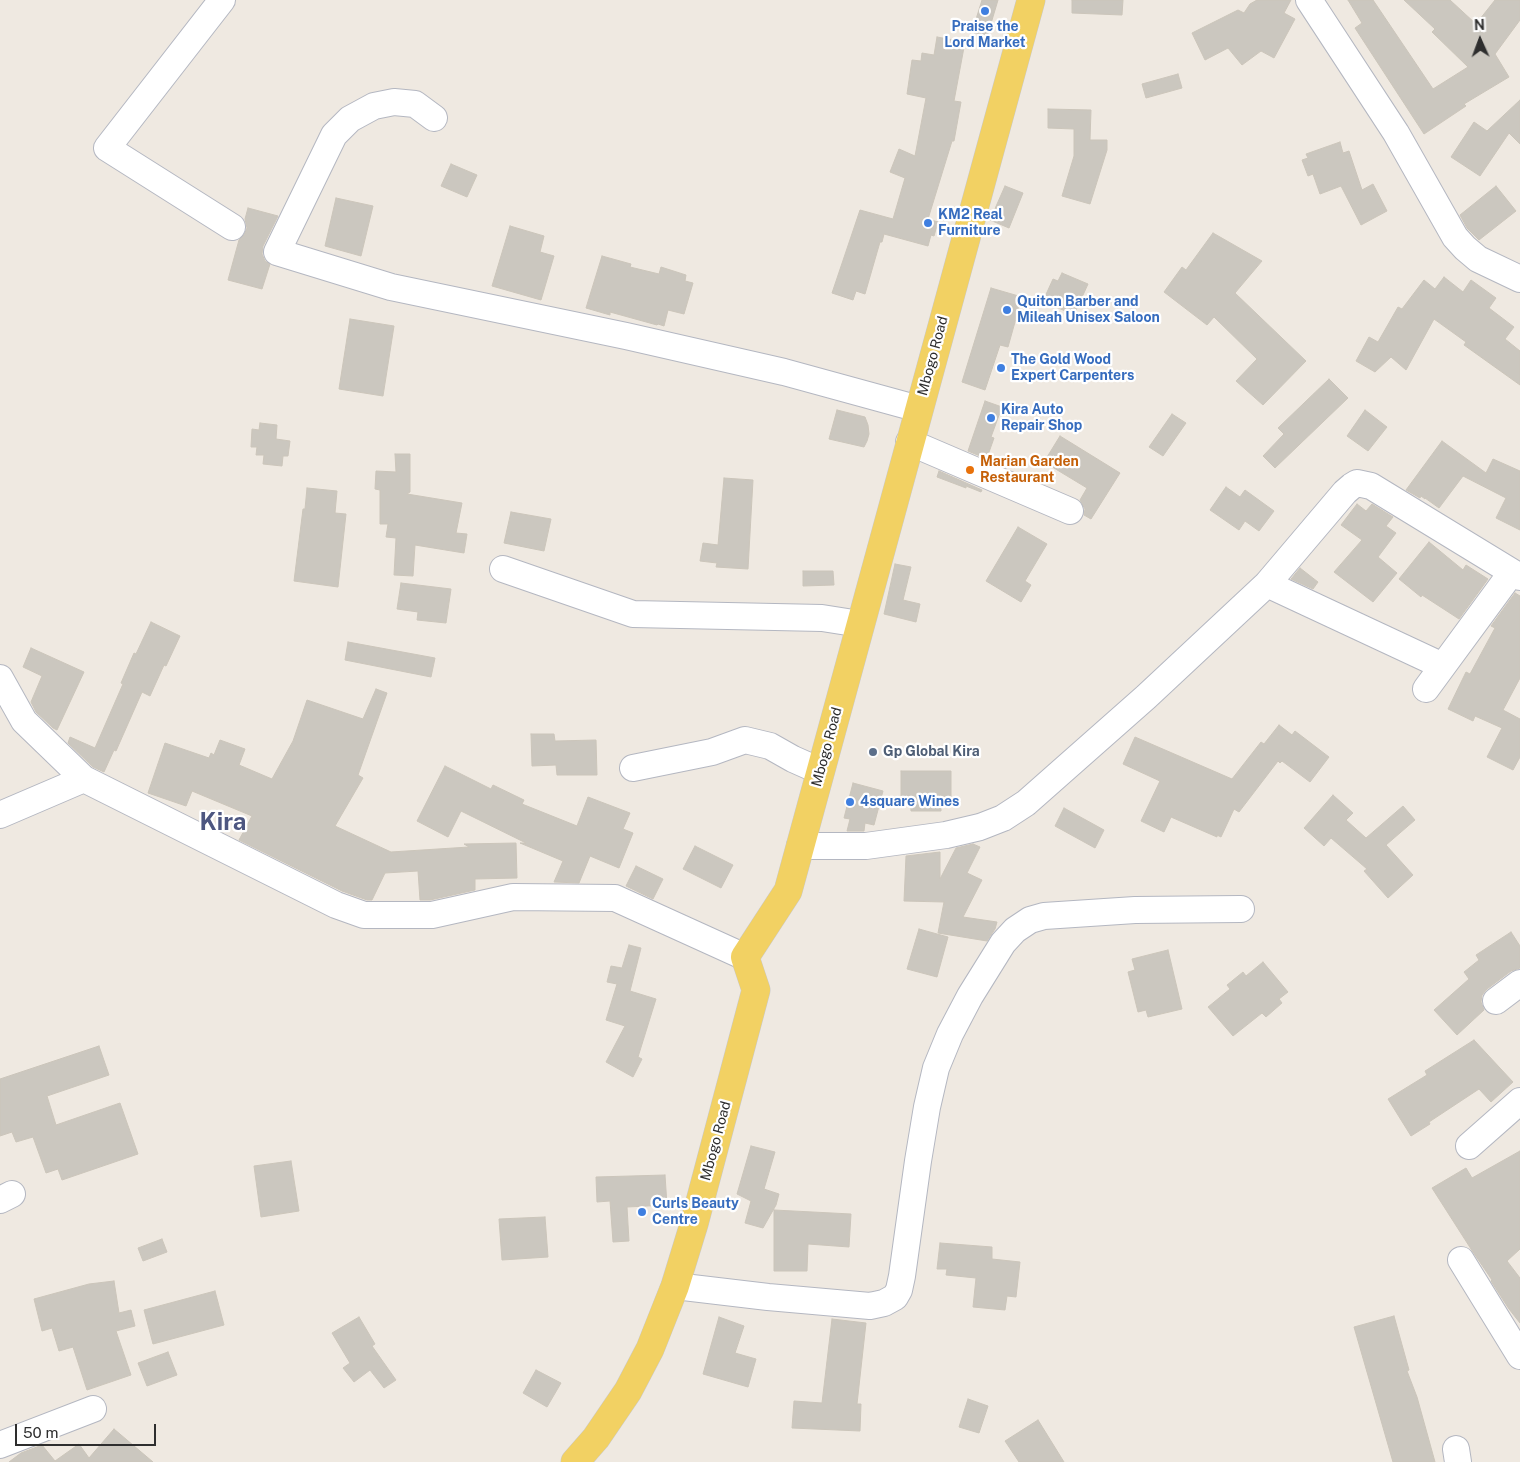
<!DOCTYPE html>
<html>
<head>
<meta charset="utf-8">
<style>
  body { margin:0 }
  #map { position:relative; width:1520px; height:1462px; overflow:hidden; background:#efe9e1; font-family:"Public Sans",sans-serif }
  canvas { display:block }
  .north { position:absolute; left:1455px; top:15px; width:50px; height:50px; -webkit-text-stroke:4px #fff; paint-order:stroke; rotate:358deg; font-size:14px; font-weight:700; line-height:20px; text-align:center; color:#2e2e2e }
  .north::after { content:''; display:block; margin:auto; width:18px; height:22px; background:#2e2e2e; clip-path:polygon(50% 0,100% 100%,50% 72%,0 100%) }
  .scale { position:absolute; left:15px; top:1424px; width:141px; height:22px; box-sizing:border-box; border:2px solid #2e2e2e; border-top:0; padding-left:6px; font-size:15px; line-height:18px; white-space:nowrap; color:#2e2e2e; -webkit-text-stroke:4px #fff; paint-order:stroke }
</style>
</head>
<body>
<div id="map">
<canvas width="1520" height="1462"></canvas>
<div class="north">N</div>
<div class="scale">50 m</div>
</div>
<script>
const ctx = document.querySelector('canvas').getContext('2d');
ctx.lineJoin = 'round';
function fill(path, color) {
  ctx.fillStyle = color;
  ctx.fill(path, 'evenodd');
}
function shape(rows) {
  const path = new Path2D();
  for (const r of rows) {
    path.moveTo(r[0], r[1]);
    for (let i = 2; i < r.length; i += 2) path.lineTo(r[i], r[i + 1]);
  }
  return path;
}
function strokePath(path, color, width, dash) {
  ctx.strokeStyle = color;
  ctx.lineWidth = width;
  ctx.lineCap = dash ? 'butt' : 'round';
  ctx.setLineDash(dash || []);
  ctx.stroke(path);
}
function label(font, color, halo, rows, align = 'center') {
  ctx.font = font + ' "Public Sans",sans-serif';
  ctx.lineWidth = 4.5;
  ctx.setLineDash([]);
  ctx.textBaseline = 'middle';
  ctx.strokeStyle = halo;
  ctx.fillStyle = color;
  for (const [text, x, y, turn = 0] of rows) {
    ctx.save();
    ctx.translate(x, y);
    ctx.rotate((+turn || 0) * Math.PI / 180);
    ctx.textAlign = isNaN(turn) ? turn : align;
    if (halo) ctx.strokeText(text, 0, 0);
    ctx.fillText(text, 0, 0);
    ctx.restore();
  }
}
const building = shape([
  [982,0,998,0,987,37,972,32,982,0],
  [1072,0,1123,0,1122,15,1072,13,1072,0],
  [1257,0,1291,0,1284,13,1295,19,1274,58,1261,51,1242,65,1228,48,1205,60,1192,33,1238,10,1244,13,1250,4,1257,0],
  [1348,0,1373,0,1433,89,1468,67,1432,32,1435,29,1404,0,1450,0,1476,24,1495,0,1520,0,1520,20,1495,54,1509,77,1464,104,1466,106,1424,134,1355,28,1362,23,1348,0],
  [937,37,965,42,954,101,961,102,954,141,952,141,928,219,938,222,934,236,931,235,928,246,884,234,882,242,880,242,865,294,856,291,853,300,832,293,860,210,893,219,905,178,890,172,899,149,915,156,926,98,907,94,912,60,921,61,922,53,934,55,937,37],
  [1178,74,1182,88,1146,98,1142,84,1178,74],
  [1520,100,1520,144,1509,133,1480,176,1451,157,1474,122,1487,131,1520,100],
  [1048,109,1091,110,1090,140,1107,140,1107,150,1090,204,1062,196,1074,156,1074,129,1048,128,1048,109],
  [1340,142,1343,153,1349,151,1362,190,1373,184,1387,211,1361,225,1341,186,1320,194,1313,174,1308,176,1302,160,1308,158,1306,154,1340,142],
  [451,164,477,175,467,197,441,186,451,164],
  [1005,186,1023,193,1009,228,990,220,1005,186],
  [1496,186,1516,211,1479,240,1467,228,1460,215,1496,186],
  [336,198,373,206,361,256,325,246,336,198],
  [248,208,278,216,263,246,262,254,265,261,270,264,262,289,228,280,239,240,244,235,247,228,245,219,248,208],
  [510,226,544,236,540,252,554,256,541,300,492,286,510,226],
  [1213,233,1262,261,1235,293,1306,361,1263,405,1236,381,1257,359,1214,317,1207,325,1164,292,1182,267,1186,270,1213,233],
  [602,256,631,264,630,267,659,274,661,267,686,275,685,281,693,283,684,314,668,310,664,326,658,324,657,325,610,312,610,315,586,308,602,256],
  [1062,273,1088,284,1074,315,1043,301,1053,279,1058,281,1062,273],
  [1444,277,1463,292,1471,280,1496,298,1489,308,1514,327,1505,339,1520,351,1520,385,1464,345,1466,342,1434,319,1406,370,1391,357,1375,372,1356,361,1369,337,1378,342,1398,307,1402,309,1424,280,1435,289,1444,277],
  [991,288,1022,297,1008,347,1000,345,985,390,962,382,991,288],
  [350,319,394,326,383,396,339,389,350,319],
  [1329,379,1348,398,1275,468,1263,456,1284,434,1278,428,1329,379],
  [985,401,1002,407,991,437,994,438,988,455,994,457,992,461,968,451,985,401],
  [837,410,865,417,868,425,869,434,867,441,864,447,829,439,837,410],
  [1365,410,1387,427,1368,451,1347,436,1365,410],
  [1172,414,1186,423,1163,456,1149,447,1172,414],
  [260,423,277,425,276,439,290,441,288,456,283,456,282,466,263,464,264,455,256,455,257,447,251,447,252,429,259,430,260,423],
  [1060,436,1120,473,1091,519,1084,515,1085,509,1080,500,1087,488,1044,462,1060,436],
  [1442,441,1486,473,1493,459,1520,471,1520,530,1496,518,1506,498,1463,476,1439,508,1425,498,1425,499,1421,496,1420,498,1406,490,1442,441],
  [395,454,410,454,410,492,407,494,462,503,456,533,467,534,464,553,415,545,413,576,394,575,396,538,386,537,388,524,380,524,380,490,375,489,376,471,396,472,395,454],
  [939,471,982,490,981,492,966,486,966,488,937,477,939,471],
  [724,478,753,480,748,569,716,567,717,563,700,561,703,543,718,545,724,478],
  [1226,487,1240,497,1245,490,1274,511,1259,531,1245,521,1239,530,1210,510,1226,487],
  [307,488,337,491,335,513,346,514,338,587,294,581,303,509,305,509,307,488],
  [1357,504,1366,511,1372,504,1393,517,1386,526,1396,533,1378,557,1397,573,1373,602,1334,572,1362,540,1341,525,1357,504],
  [511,512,551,519,544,551,504,543,511,512],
  [1018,527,1047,544,1025,581,1031,585,1021,602,986,581,1018,527],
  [1429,542,1463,570,1466,565,1488,579,1459,619,1422,595,1421,597,1399,579,1429,542],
  [895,564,911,567,903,600,920,604,916,622,884,614,895,564],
  [1300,568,1318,582,1313,589,1291,579,1300,568],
  [803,571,833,571,834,585,803,586,803,571],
  [401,583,451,589,446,623,417,620,418,612,397,609,401,583],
  [1515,593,1520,596,1520,678,1503,710,1520,719,1520,757,1513,770,1487,757,1502,728,1475,716,1473,721,1448,709,1466,672,1470,674,1495,628,1491,626,1515,593],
  [151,622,180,636,166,666,164,665,150,696,142,692,116,751,114,750,104,772,93,767,68,743,70,737,95,748,123,684,121,683,134,653,136,654,151,622],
  [348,642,435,658,431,677,345,660,348,642],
  [31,648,84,672,57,730,53,728,36,712,31,702,42,676,23,667,31,648],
  [376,689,387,693,358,775,363,778,335,826,391,852,469,847,464,844,516,843,517,878,475,879,475,890,430,900,420,900,418,871,385,873,372,900,367,900,342,891,239,840,252,816,192,791,186,806,148,793,165,743,209,758,211,753,214,755,220,740,245,749,239,765,272,779,293,741,307,700,363,719,376,689],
  [1279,725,1292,735,1295,731,1329,757,1310,782,1282,761,1280,763,1278,761,1239,812,1234,809,1221,837,1217,835,1217,837,1171,817,1164,832,1141,821,1160,781,1123,764,1135,737,1232,779,1261,742,1264,744,1279,725],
  [531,734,554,734,555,741,596,740,597,775,557,775,556,765,532,766,531,734],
  [445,766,491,789,493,785,524,800,522,804,577,826,588,797,630,813,623,829,633,833,619,868,590,856,579,883,554,882,563,861,520,843,526,843,461,811,448,837,417,821,445,766],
  [901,771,951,771,951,797,941,797,941,811,911,811,910,797,901,797,901,771],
  [853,783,883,791,874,825,865,823,864,831,847,831,850,819,844,818,853,783],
  [1333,795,1353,813,1346,820,1366,838,1403,806,1415,820,1386,845,1413,875,1388,898,1364,871,1367,869,1331,838,1324,846,1304,828,1333,795],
  [1064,808,1104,830,1095,848,1055,826,1064,808],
  [973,844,980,847,967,873,982,880,963,917,997,922,995,929,987,941,938,933,944,902,904,901,906,856,940,852,940,879,956,848,973,844],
  [695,846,733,865,721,888,683,869,695,846],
  [636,866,663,879,653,899,626,886,636,866],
  [919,929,948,937,937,977,907,969,919,929],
  [1511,932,1520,946,1520,968,1511,971,1487,989,1482,995,1481,1002,1484,1010,1457,1035,1434,1010,1469,979,1464,972,1479,960,1476,955,1511,932],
  [629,945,641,948,630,991,656,999,638,1057,642,1059,633,1077,606,1062,625,1026,606,1020,617,984,607,982,611,966,622,968,629,945],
  [1168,950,1182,1009,1148,1017,1146,1010,1138,1012,1128,972,1135,970,1132,959,1168,950],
  [1263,962,1288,992,1279,999,1282,1003,1266,1017,1262,1013,1233,1036,1208,1007,1230,989,1227,985,1243,972,1246,976,1263,962],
  [1474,1040,1513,1082,1491,1102,1479,1089,1429,1122,1430,1124,1411,1136,1388,1099,1427,1075,1425,1071,1474,1040],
  [99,1046,109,1075,47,1096,56,1125,120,1103,138,1154,62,1180,58,1169,46,1173,33,1137,16,1142,12,1132,0,1136,0,1079,99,1046],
  [751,1146,775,1152,764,1189,779,1194,776,1205,763,1228,745,1223,751,1201,737,1194,751,1146],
  [1520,1151,1520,1249,1507,1261,1520,1278,1520,1323,1509,1309,1491,1281,1492,1280,1471,1249,1432,1188,1466,1168,1472,1178,1520,1151],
  [291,1161,299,1211,261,1217,254,1166,291,1161],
  [665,1175,667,1205,627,1207,629,1241,613,1242,610,1201,597,1202,596,1177,665,1175],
  [774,1210,851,1214,849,1247,808,1244,807,1271,774,1271,774,1210],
  [545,1217,548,1257,502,1260,499,1219,545,1217],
  [162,1239,167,1252,143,1261,138,1248,162,1239],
  [940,1243,992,1247,992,1259,1020,1262,1016,1297,1007,1296,1005,1310,973,1307,976,1278,946,1275,947,1269,937,1269,940,1243],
  [114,1281,119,1313,131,1310,135,1326,116,1331,131,1375,87,1390,73,1347,59,1351,52,1328,42,1331,34,1299,89,1284,114,1281],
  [215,1291,224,1325,153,1344,144,1310,215,1291],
  [1394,1316,1409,1370,1407,1371,1417,1397,1435,1462,1393,1462,1354,1327,1394,1316],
  [359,1317,375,1344,372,1346,396,1380,384,1388,370,1370,354,1382,343,1368,350,1363,332,1333,359,1317],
  [719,1317,744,1326,735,1353,756,1359,748,1387,703,1374,719,1317],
  [832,1319,866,1323,857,1404,861,1404,860,1431,792,1428,794,1401,822,1403,832,1319],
  [168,1352,177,1375,147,1386,138,1363,168,1352],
  [536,1370,561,1383,547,1407,523,1393,536,1370],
  [968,1399,988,1406,979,1433,959,1427,968,1399],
  [1038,1420,1064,1462,1019,1462,1005,1441,1038,1420],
  [114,1429,153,1462,9,1462,21,1453,42,1445,55,1461,79,1444,89,1458,114,1429]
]);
fill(building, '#cbc7bf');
strokePath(building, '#cbc5ba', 1);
const minor = shape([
  [222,0,107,148,232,227],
  [1309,0,1396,133,1455,237,1465,248,1478,259,1520,279],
  [434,118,415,104,394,102,374,106,350,119,334,135,277,252,391,287,626,336,784,372,919,409],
  [909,442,1070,511],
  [503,569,633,614,822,618,860,624],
  [1267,584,1432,661],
  [0,678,24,721,84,779,336,905,364,915,432,915,513,897,615,898,745,957],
  [1426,689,1512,572],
  [633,768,712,752,745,740,770,746,793,759,820,771],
  [0,815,84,779],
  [800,846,866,846,946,835,980,827,1003,818,1026,803,1146,697,1267,584,1345,492,1352,486,1357,483,1371,486,1520,577],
  [1496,1001,1520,983],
  [1469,1146,1520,1101],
  [0,1200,12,1194],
  [1461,1260,1520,1356],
  [675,1286,768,1297,870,1306,884,1303,895,1297,899,1290,902,1276,918,1161,927,1107,936,1068,950,1034,970,996,1003,943,1015,930,1030,920,1044,916,1135,910,1241,909],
  [0,1445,93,1409],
  [1456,1449,1458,1462]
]);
const major = shape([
  [575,1462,596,1438,628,1391,650,1349,675,1286,694,1224,756,990,745,957,788,891,1031,0]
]);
strokePath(minor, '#b4b7c1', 28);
strokePath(major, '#c9c9c9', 29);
strokePath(minor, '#fff', 26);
strokePath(major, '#f2d163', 28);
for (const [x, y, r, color] of [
  [985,11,5,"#3f7fe0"],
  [928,223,5,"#3f7fe0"],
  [1007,310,5,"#3f7fe0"],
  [1001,368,5,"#3f7fe0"],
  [991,418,5,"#3f7fe0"],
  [970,470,5,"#e8710a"],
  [873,752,5,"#5c6f8a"],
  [850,802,5,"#3f7fe0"],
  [642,1212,5,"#3f7fe0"]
]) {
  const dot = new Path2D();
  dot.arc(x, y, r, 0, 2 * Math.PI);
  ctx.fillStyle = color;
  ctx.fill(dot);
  strokePath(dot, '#fff', 2);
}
label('bold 14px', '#366cbe', '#fff', [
  ["Praise the",985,27,"center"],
  ["Lord Market",985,43,"center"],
  ["KM2 Real",938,215],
  ["Furniture",938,231],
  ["Quiton Barber and",1017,302],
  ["Mileah Unisex Saloon",1017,318],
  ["The Gold Wood",1011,360],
  ["Expert Carpenters",1011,376],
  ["Kira Auto",1001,410],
  ["Repair Shop",1001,426],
  ["4square Wines",860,802],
  ["Curls Beauty",652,1204],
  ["Centre",652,1220]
], 'left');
label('14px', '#2e2e2e', '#fff', [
  ["Mbogo Road",933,356,-75],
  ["Mbogo Road",827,747,-75],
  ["Mbogo Road",716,1141,-75]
]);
label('bold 14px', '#c56008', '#fff', [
  ["Marian Garden",980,462],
  ["Restaurant",980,478]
], 'left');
label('bold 14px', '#4e5e75', '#fff', [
  ["Gp Global Kira",883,752]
], 'left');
label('bold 24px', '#4d5680', '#fff', [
  ["Kira",223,823]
]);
</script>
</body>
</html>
